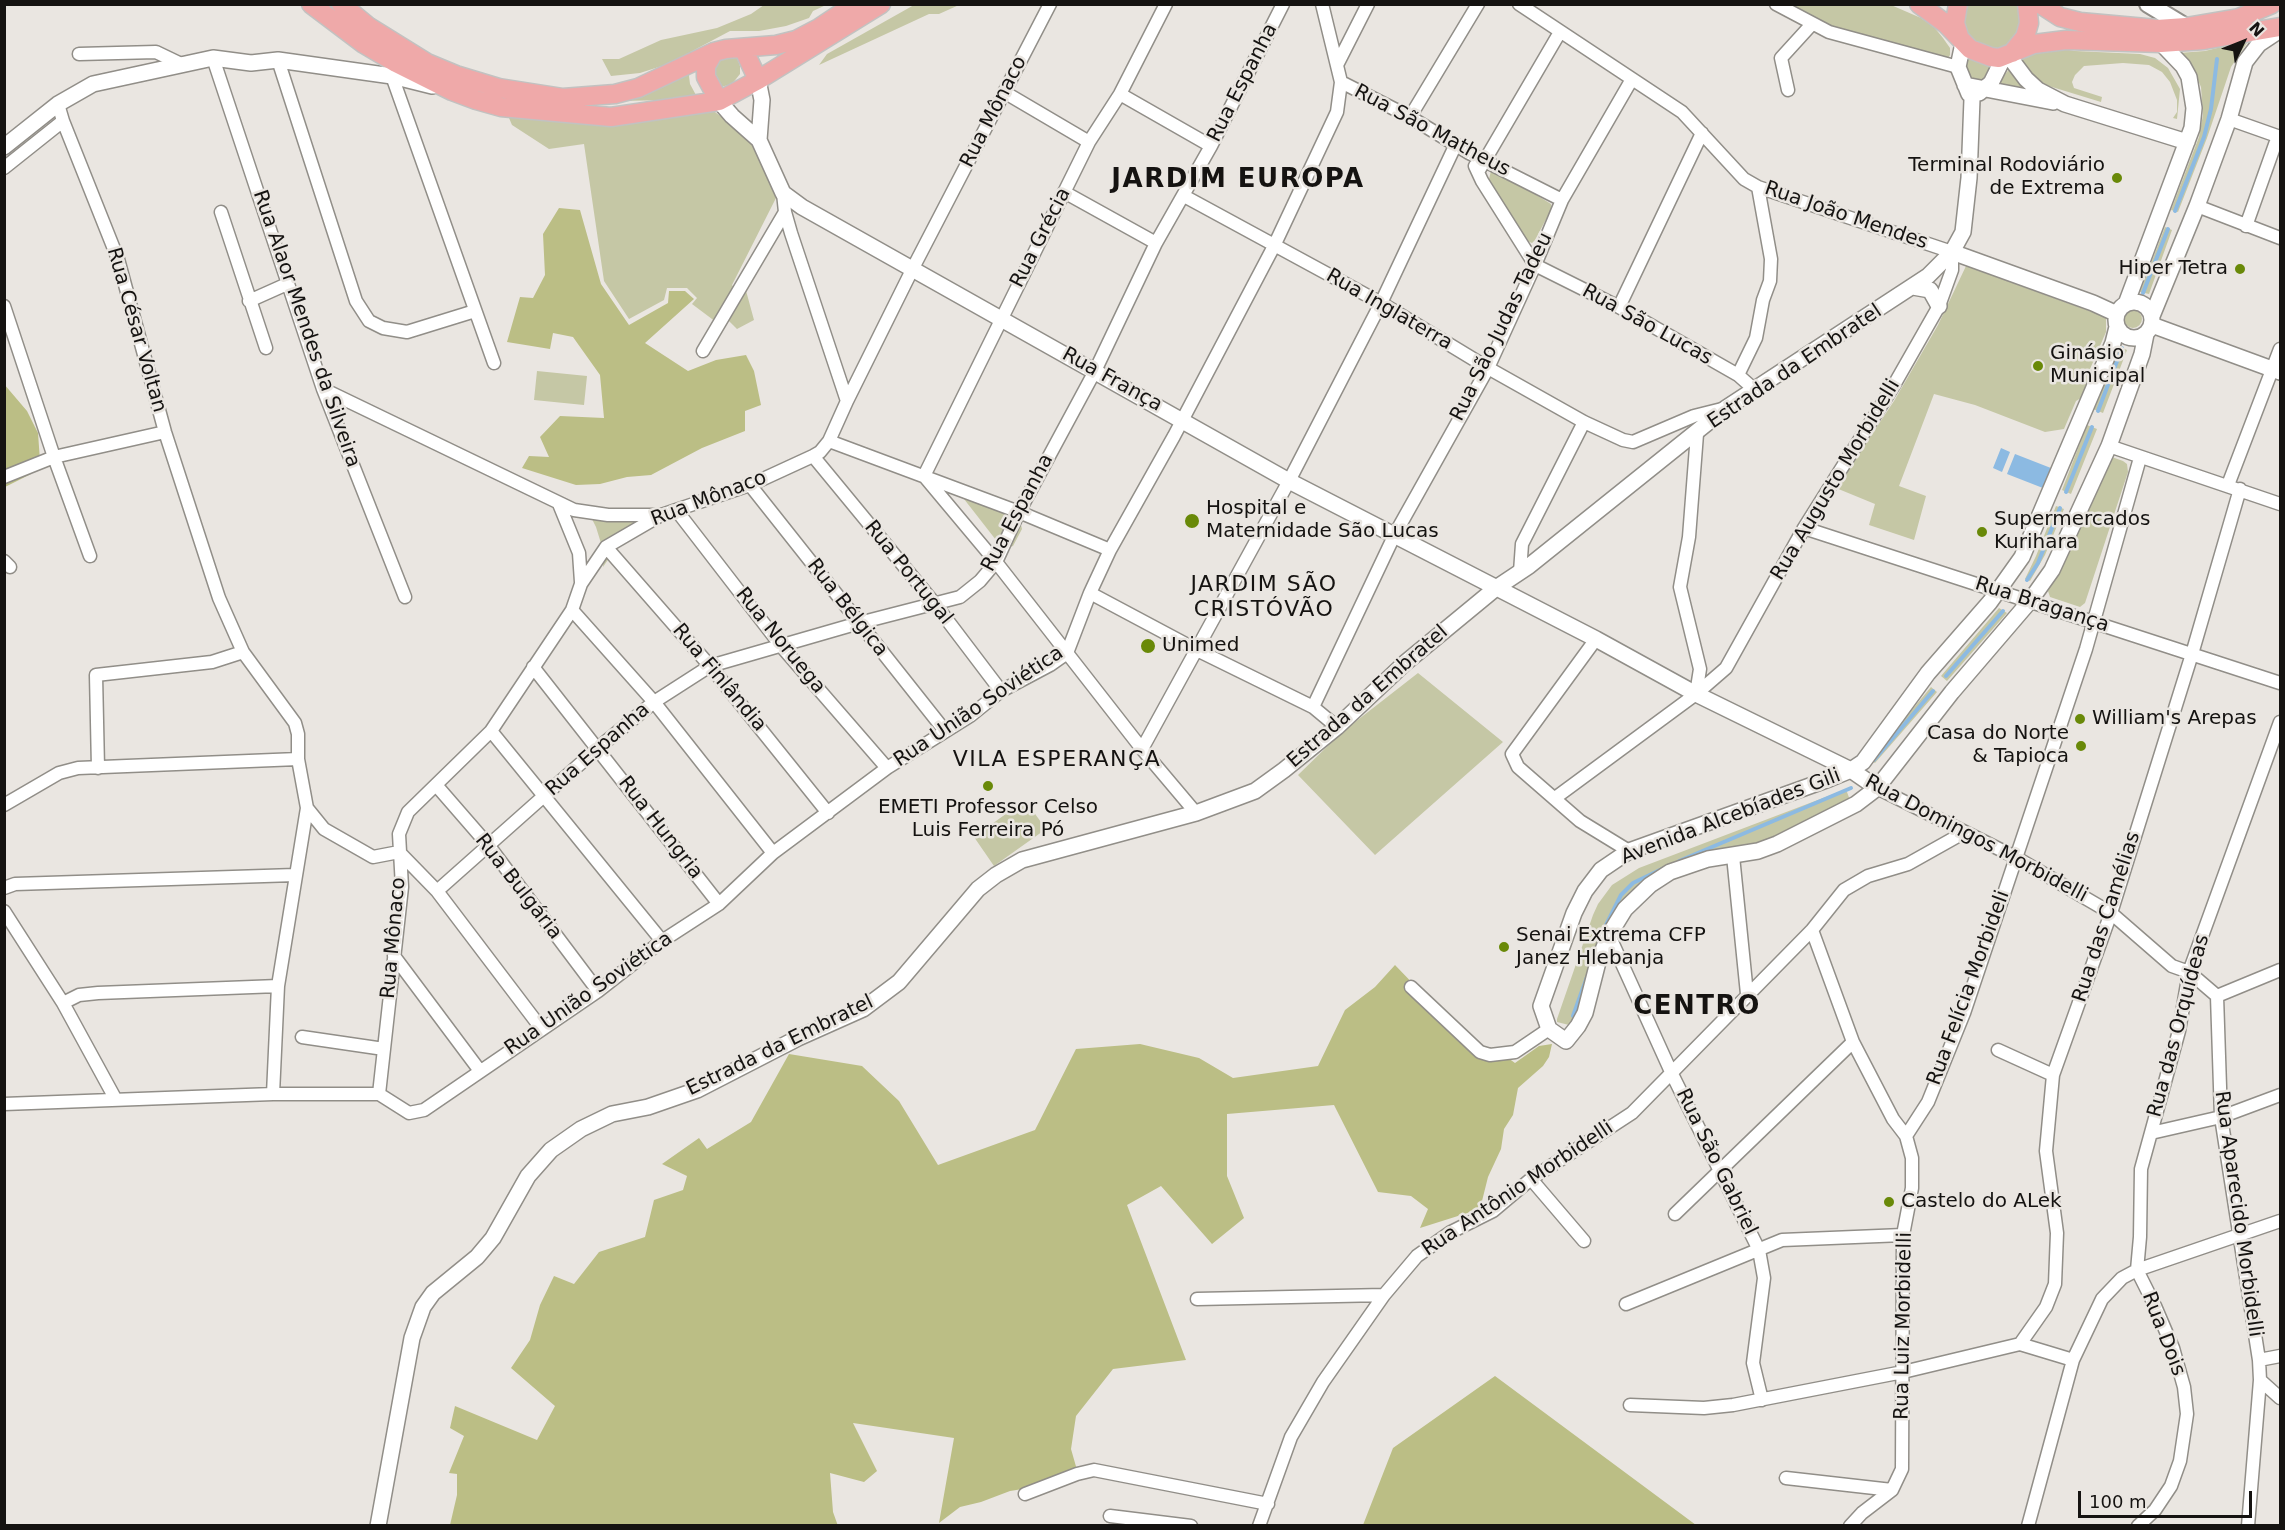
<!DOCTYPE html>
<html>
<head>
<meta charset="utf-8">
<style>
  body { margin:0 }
  #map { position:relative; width:2285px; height:1530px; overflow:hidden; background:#eae6e1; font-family:"DejaVu Sans",sans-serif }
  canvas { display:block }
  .frame { position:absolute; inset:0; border:6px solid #151311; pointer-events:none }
  .north { position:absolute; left:2213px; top:12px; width:60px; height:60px; -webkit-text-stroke:4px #eae6e1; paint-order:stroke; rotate:47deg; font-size:16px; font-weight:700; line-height:24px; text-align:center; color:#151311 }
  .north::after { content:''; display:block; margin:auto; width:21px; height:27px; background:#151311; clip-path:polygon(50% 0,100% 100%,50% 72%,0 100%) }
  .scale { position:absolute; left:2078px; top:1491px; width:174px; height:27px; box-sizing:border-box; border:3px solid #151311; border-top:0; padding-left:8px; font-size:18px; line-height:21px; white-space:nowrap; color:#151311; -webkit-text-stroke:4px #eae6e1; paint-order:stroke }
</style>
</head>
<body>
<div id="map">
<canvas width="2285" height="1530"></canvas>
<div class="frame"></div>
<div class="north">N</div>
<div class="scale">100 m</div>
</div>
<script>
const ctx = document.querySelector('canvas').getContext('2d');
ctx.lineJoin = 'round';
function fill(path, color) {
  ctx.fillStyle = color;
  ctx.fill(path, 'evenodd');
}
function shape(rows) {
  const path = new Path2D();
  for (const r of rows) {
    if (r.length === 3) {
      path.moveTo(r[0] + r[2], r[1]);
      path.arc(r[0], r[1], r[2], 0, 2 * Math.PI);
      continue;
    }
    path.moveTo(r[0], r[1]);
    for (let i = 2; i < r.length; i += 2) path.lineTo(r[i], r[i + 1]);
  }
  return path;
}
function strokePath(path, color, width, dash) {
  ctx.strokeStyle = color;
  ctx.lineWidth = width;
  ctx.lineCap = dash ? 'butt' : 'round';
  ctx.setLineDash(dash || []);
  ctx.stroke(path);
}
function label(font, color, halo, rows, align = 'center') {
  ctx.font = font + ' "DejaVu Sans",sans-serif';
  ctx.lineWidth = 5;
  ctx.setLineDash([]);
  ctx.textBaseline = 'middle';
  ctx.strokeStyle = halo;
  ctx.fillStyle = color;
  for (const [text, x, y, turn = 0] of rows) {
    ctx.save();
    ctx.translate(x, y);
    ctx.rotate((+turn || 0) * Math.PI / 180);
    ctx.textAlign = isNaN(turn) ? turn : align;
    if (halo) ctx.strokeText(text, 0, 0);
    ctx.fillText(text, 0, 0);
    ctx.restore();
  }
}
fill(shape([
  [764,5,826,5,813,11,809,18,786,26,759,31,730,31,668,64,640,73,611,76,602,59,619,59,661,40,717,28,751,14],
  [914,5,959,5,939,14,929,14,819,65,827,54],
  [1784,5,1891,5,1921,18,1934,27,1943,38,1950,48,1950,55,1947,60,1940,61,1814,20],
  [1963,5,2022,5,2020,38,1996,52,1970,43,1961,12],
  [2249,40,2231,67,2207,138,2178,212,2171,210,2199,137,2203,115,2201,87,2194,71,2179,53,2205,51],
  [2039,45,2075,51,2140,54,2155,58,2168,68,2180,89,2177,119,2173,118,2177,112,2177,100,2170,82,2162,72,2149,65,2123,63,2084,66,2075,75,2072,82,2074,88,2102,97,2101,102,2039,83,2023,64,2022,57],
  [1960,53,1994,60,1983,79,1972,82],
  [732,54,737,58,740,66,740,74,732,84,721,87,709,64],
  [2011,67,2019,84,2026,89,2000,84,2002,78],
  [691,68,689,76,690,84,697,97,671,100,617,101],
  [708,107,752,139,776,198,732,285,737,292,745,287,754,320,737,329,726,318,716,322,692,304,697,298,687,288,667,288,664,300,629,319,604,281,584,144,549,149,512,125,509,118,514,111],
  [1496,170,1551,204,1552,208,1535,240,1532,243,1525,240,1489,179,1491,171],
  [2165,227,2172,230,2149,294,2140,292],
  [1966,266,2106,317,2106,332,2090,369,2091,372,2081,398,2076,401,2064,429,2045,432,1975,405,1934,394,1899,486,1926,496,1914,540,1869,525,1875,504,1836,488,1894,401,1938,325],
  [2133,319,9],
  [2118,346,2127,350,2103,413,2093,409],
  [537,371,587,376,584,405,534,400],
  [2087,425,2097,429,2071,494,2062,490],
  [2109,456,2123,461,2127,464,2128,472,2085,603,2080,607,2050,597,2048,591,2068,552,2103,462],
  [968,495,1014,516,1020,521,1022,529,1013,546,1003,549,964,499],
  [2056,506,2064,509,2045,555,2030,581,2025,579,2036,556],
  [590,515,619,521,645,521,616,548,603,567,604,553,596,527],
  [1999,608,2007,613,1947,681,1941,676],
  [1418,673,1503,742,1375,855,1298,775,1341,733],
  [1931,687,1937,692,1875,763,1870,760],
  [1844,790,1847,792,1851,803,1773,843,1659,871,1639,884,1614,912,1608,922,1573,1026,1557,1022,1557,1019,1593,915,1598,904,1612,885,1639,868],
  [1025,800,1046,829,994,866,974,837]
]), '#c5c7a5');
fill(shape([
  [559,208,580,210,601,284,629,325,668,303,669,291,685,291,694,299,645,343,688,371,716,360,746,355,754,371,761,405,745,411,745,431,702,448,651,475,627,477,600,484,576,485,522,468,529,456,549,457,540,437,560,416,604,418,600,375,573,337,553,333,550,349,507,342,520,297,533,298,545,275,543,234],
  [4,384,27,411,38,433,40,461,31,474,5,487],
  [1395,965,1476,1049,1501,1053,1515,1063,1539,1046,1552,1044,1549,1057,1543,1066,1518,1088,1513,1115,1504,1129,1501,1149,1488,1177,1480,1209,1420,1228,1428,1209,1411,1196,1378,1192,1334,1105,1227,1114,1227,1176,1244,1218,1212,1244,1161,1186,1127,1205,1186,1360,1113,1369,1076,1416,1071,1449,1077,1470,1029,1488,1010,1491,981,1502,960,1507,939,1523,954,1438,853,1423,877,1471,864,1482,830,1473,833,1512,838,1526,450,1525,457,1495,457,1474,449,1473,464,1436,450,1428,455,1406,537,1440,555,1406,511,1368,530,1340,540,1305,554,1276,574,1284,599,1252,645,1237,654,1200,683,1190,687,1176,662,1164,699,1138,707,1149,751,1122,789,1054,862,1066,899,1101,938,1165,1035,1130,1076,1049,1140,1044,1199,1058,1233,1078,1318,1066,1345,1010,1375,987],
  [1495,1376,1696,1525,1363,1525,1393,1448]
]), '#bbbe85');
fill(shape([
  [2001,448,2010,452,2002,472,1993,468],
  [2015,454,2056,470,2048,490,2007,474]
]), '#8cbae2');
strokePath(shape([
  [2175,211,2204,137,2211,109,2217,59],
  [2143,293,2168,229],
  [2098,411,2122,348],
  [2066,492,2092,427],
  [2027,580,2038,563,2060,508],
  [1946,676,2003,611],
  [1874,760,1933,691],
  [1679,861,1851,788],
  [1602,933,1621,895,1633,883,1664,868],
  [1573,1016,1587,977]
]), '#8cbae2', 4);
const minor = shape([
  [1166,4,1120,94,1089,142,924,476,996,562,1142,749,1196,813],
  [1519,4,1682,112,1744,179,1758,187,1952,252,1952,270,1939,306,1894,385,1804,528,1726,668,1696,694,1555,798],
  [1776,4,1829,32,1958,67],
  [79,54,156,52,181,64],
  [213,58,323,389,405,597],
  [278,60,356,301,369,321,383,328,407,332,475,311],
  [1337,65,1368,4],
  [392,76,494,363],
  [1341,82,1410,117,1469,153,1562,200],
  [1788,90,1781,58,1812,24],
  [1004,92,1089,142],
  [1120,94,1211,146],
  [58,104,63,121,118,259,165,432,219,598,243,652,295,723,298,734,298,759,307,808,278,986,273,1094],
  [1410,117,1478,4],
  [2229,119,2280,137],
  [1475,166,1482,181,1535,265],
  [4,168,63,121],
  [1478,172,1560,32],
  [1064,192,1156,243],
  [783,193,785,212,791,233,847,401],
  [1184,196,1381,303,1488,368,1584,422,1623,440,1633,442,1694,416,1722,409],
  [2197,206,2280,238],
  [221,212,266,348],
  [2246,226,2278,136],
  [1535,265,1619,307,1738,375,1755,390],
  [249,301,287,284],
  [4,306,54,457,90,556],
  [1619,307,1702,133],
  [703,351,785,212],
  [1738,375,1756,338,1763,300,1770,281,1771,259,1758,187],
  [323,389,574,510,608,515,660,515],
  [829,441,1019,512,1110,550],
  [2109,446,2280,504],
  [813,456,935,604,1001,691],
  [4,477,54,457,165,432],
  [750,485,945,731],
  [2228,485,2280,349],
  [559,504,579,553,581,582],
  [677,511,782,647,887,768],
  [1804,528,2280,683],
  [606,547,710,666,828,813],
  [4,561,10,567],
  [1520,572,1522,544,1584,422],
  [1090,593,1197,650,1313,707,1337,727],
  [572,610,654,702,773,853],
  [1596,639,1512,754,1518,767,1580,821,1629,851],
  [533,667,719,904],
  [1696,694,1700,669,1680,587,1689,537,1697,434],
  [1313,707,1395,534,1488,368,1535,265,1562,200,1632,79],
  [491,731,662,941],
  [1142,749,1289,481,1381,303,1456,144],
  [98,768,96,675,212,662,243,652],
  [436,785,489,846,598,991],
  [1877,788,2015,857,2111,913,2172,966,2189,972,2217,996],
  [4,805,59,773,78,768,298,759],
  [307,808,324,829,373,857,399,852,437,891,541,1028],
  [1733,856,1747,994],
  [4,888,15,884,295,875],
  [437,891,598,748,654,702,710,666,859,623,960,597,980,581,996,562,1019,512,1095,371,1156,243,1211,146,1283,4],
  [4,911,63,1003,116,1100],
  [1812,930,1853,1042,1893,1119,1906,1136,1912,1158,1912,1188,1903,1235,1902,1469,1892,1490,1862,1513,1850,1526],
  [1609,935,1672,1074,1759,1250,1764,1278,1753,1363,1762,1400],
  [394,956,480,1071],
  [1411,987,1480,1052,1490,1055,1515,1052,1549,1029],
  [2217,996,2221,1117,2259,1360,2260,1380,2248,1526],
  [2217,996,2280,970],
  [63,1003,79,995,98,993,278,986],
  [302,1037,384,1049],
  [1998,1050,2053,1075],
  [379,1094,409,1113,424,1110,598,991,662,941,719,904,773,853,887,768,970,716,1001,691,1050,665,1067,653,1090,593,1110,550,1174,436,1274,246,1337,112,1341,82,1322,4],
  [379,1094,402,887,399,834,408,812,491,731,572,610,581,584,606,547,661,515,750,485,813,456,820,452,829,441,847,401,913,268,1050,4],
  [4,1104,273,1094,379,1094],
  [2151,1133,2221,1117,2280,1095],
  [1906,1136,1928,1102,1964,1013,2086,649,2140,458],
  [1531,1179,1584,1241],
  [1675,1214,1853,1042],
  [2137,1270,2140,1237,2141,1169,2179,1031,2189,972,2280,722],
  [2137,1270,2155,1306,2173,1348,2184,1387,2187,1414,2180,1461,2171,1486,2155,1510,2138,1526],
  [1197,1299,1384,1295],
  [1626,1304,1782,1240,1903,1235],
  [2020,1344,2046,1307,2055,1284,2057,1233,2046,1151,2053,1075,2111,913,2192,654,2240,489],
  [2259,1360,2280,1356],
  [2260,1380,2280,1398],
  [1630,1405,1704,1408,1733,1405,1903,1372,2020,1344,2073,1360],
  [1786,1478,1892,1490],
  [1025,1494,1077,1474,1094,1470,1268,1504],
  [1110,1516,1191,1526],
  [1259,1526,1291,1437,1323,1382,1384,1295,1417,1256,1451,1232,1493,1211,1531,1179,1632,1113,1812,930,1844,890,1868,876,1908,864,1965,832],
  [2028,1526,2073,1360,2102,1299,2122,1278,2137,1270,2280,1221]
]);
const tertiary = shape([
  [1963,43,1958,67,1969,94],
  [2008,55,2026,79,2038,90,2065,104,2187,142],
  [758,80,762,100,759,140],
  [1965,85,2053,102],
  [1979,93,1991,83,2004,57],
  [719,101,732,116,759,140,783,193,802,207,1289,481,1596,639,1696,694,1851,770,1877,788],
  [4,147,58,104,93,84,213,58,251,63,278,60,392,76,432,86],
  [1952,252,2093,303,2117,314],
  [1913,287,1930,290,1939,306],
  [2134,320,18],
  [2126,304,2192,128,2194,108,2189,77,2183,66,2161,43],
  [2152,316,2197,206,2229,119,2245,62,2259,44,2280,30],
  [2152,325,2280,372],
  [2117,327,2113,343,2022,557,1990,602,1928,673,1863,762,1851,770,1829,779,1629,851,1601,870,1585,891,1574,913,1541,1006,1549,1029,1566,1041,1578,1026,1585,1013,1598,962,1609,935,1625,909,1650,885,1670,872,1708,859,1758,851,1777,844,1856,804,1877,788,1952,692,2030,601,2052,570,2109,446,2142,354,2146,334],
  [378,1526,412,1338,423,1307,433,1293,477,1257,493,1238,528,1176,551,1150,581,1129,612,1114,648,1107,697,1090,798,1038,863,1009,899,982,978,889,996,875,1022,860,1196,813,1255,791,1284,770,1337,727,1405,663,1496,588,1529,566,1726,408,1928,276,1952,252,1963,232,1969,178,1972,99]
]);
const secondary = shape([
  [2148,4,2186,27]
]);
const primary = shape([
  [311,4,364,44,396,63,452,91,476,100,501,107,611,117,719,101,758,80,881,4],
  [341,4,369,27,427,63,456,75,499,88,563,98,615,94,638,88,714,52,726,49,776,45,796,40,819,28,855,4],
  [1919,4,1946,24,1970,49,1991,57,1999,58,2034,44,2066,40,2161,43,2204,40,2280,27],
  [1958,4,1955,23,1959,36],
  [2040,4,2060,17,2080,22,2157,29,2186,27,2239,18,2272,4],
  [743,48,758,80],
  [714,52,706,66,706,77,719,101],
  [2012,53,2025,37,2029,23,2027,4]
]);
strokePath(minor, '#918e88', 15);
strokePath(tertiary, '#918e88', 18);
strokePath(secondary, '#918e88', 20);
strokePath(primary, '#c2c2c1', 21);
strokePath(minor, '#fff', 12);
strokePath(tertiary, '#fff', 15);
strokePath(secondary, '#fff', 16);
strokePath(primary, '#efa9a9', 18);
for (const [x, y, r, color] of [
  [2117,178,6,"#698908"],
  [2240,269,6,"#698908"],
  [2038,366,6,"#698908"],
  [1192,521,8,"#698908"],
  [1982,532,6,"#698908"],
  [1148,646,8,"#698908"],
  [2080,719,6,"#698908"],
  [2081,746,6,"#698908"],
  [988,786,6,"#698908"],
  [1504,947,6,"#698908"],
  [1889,1202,6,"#698908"]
]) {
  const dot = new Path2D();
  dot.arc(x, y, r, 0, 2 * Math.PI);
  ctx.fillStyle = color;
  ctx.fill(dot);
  strokePath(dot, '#eae6e1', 2);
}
label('20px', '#151311', '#eae6e1', [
  ["Rua Espanha",1243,83,-63],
  ["Rua Mônaco",994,112,-63],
  ["Rua São Matheus",1432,131,28],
  ["Rua João Mendes",1846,216,19],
  ["Rua Grécia",1041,238,-63],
  ["Rua Inglaterra",1389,310,30],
  ["Rua São Lucas",1647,325,29],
  ["Rua São Judas Tadeu",1502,327,-64],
  ["Rua Alaor Mendes da Silveira",306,329,71],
  ["Rua César Voltan",136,330,74],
  ["Estrada da Embratel",1795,367,-34],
  ["Rua França",1112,380,29],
  ["Rua Augusto Morbidelli",1836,480,-59],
  ["Rua Mônaco",709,499,-21],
  ["Rua Espanha",1018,513,-62],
  ["Rua Portugal",908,573,51],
  ["Rua Bragança",2042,605,18],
  ["Rua Bélgica",847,608,52],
  ["Rua Noruega",780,641,51],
  ["Rua Finlândia",719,678,50],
  ["Estrada da Embratel",1368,697,-41],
  ["Rua União Soviética",979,707,-34],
  ["Rua Espanha",598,750,-41],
  ["Avenida Alcebíades Gili",1731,817,-21],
  ["Rua Hungria",660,828,52],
  ["Rua Domingos Morbidelli",1976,839,28],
  ["Rua Bulgária",518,887,52],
  ["Rua das Camélias",2107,917,-72],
  ["Rua Mônaco",394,938,-85],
  ["Rua Felícia Morbideli",1969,988,-70],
  ["Rua União Soviética",589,994,-35],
  ["Rua das Orquídeas",2179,1026,-75],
  ["Estrada da Embratel",780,1046,-26],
  ["Rua São Gabriel",1716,1162,64],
  ["Rua Antônio Morbidelli",1518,1189,-34],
  ["Rua Aparecido Morbidelli",2238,1214,82],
  ["Rua Luiz Morbidelli",1904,1326,-89],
  ["Rua Dois",2163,1334,69]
]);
label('20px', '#151311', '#eae6e1', [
  ["Terminal Rodoviário",2105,166,"right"],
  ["de Extrema",2105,189,"right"],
  ["Hiper Tetra",2228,269,"right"],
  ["Ginásio",2050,354],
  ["Municipal",2050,377],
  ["Hospital e",1206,509],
  ["Maternidade São Lucas",1206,532],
  ["Supermercados",1994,520],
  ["Kurihara",1994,543],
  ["Unimed",1162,646],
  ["William's Arepas",2092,719],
  ["Casa do Norte",2069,734,"right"],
  ["& Tapioca",2069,757,"right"],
  ["EMETI Professor Celso",988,808,"center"],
  ["Luis Ferreira Pó",988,831,"center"],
  ["Senai Extrema CFP",1516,936],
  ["Janez Hlebanja",1516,959],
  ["Castelo do ALek",1901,1202]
], 'left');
ctx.letterSpacing = '1.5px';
label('22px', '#151311', '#eae6e1', [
  ["JARDIM SÃO",1264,585],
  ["CRISTÓVÃO",1264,610],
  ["VILA ESPERANÇA",1057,760]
]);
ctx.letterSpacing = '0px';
ctx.letterSpacing = '1.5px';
label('bold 26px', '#151311', '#eae6e1', [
  ["JARDIM EUROPA",1238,180],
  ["CENTRO",1697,1007]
]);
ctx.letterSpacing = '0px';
</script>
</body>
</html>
